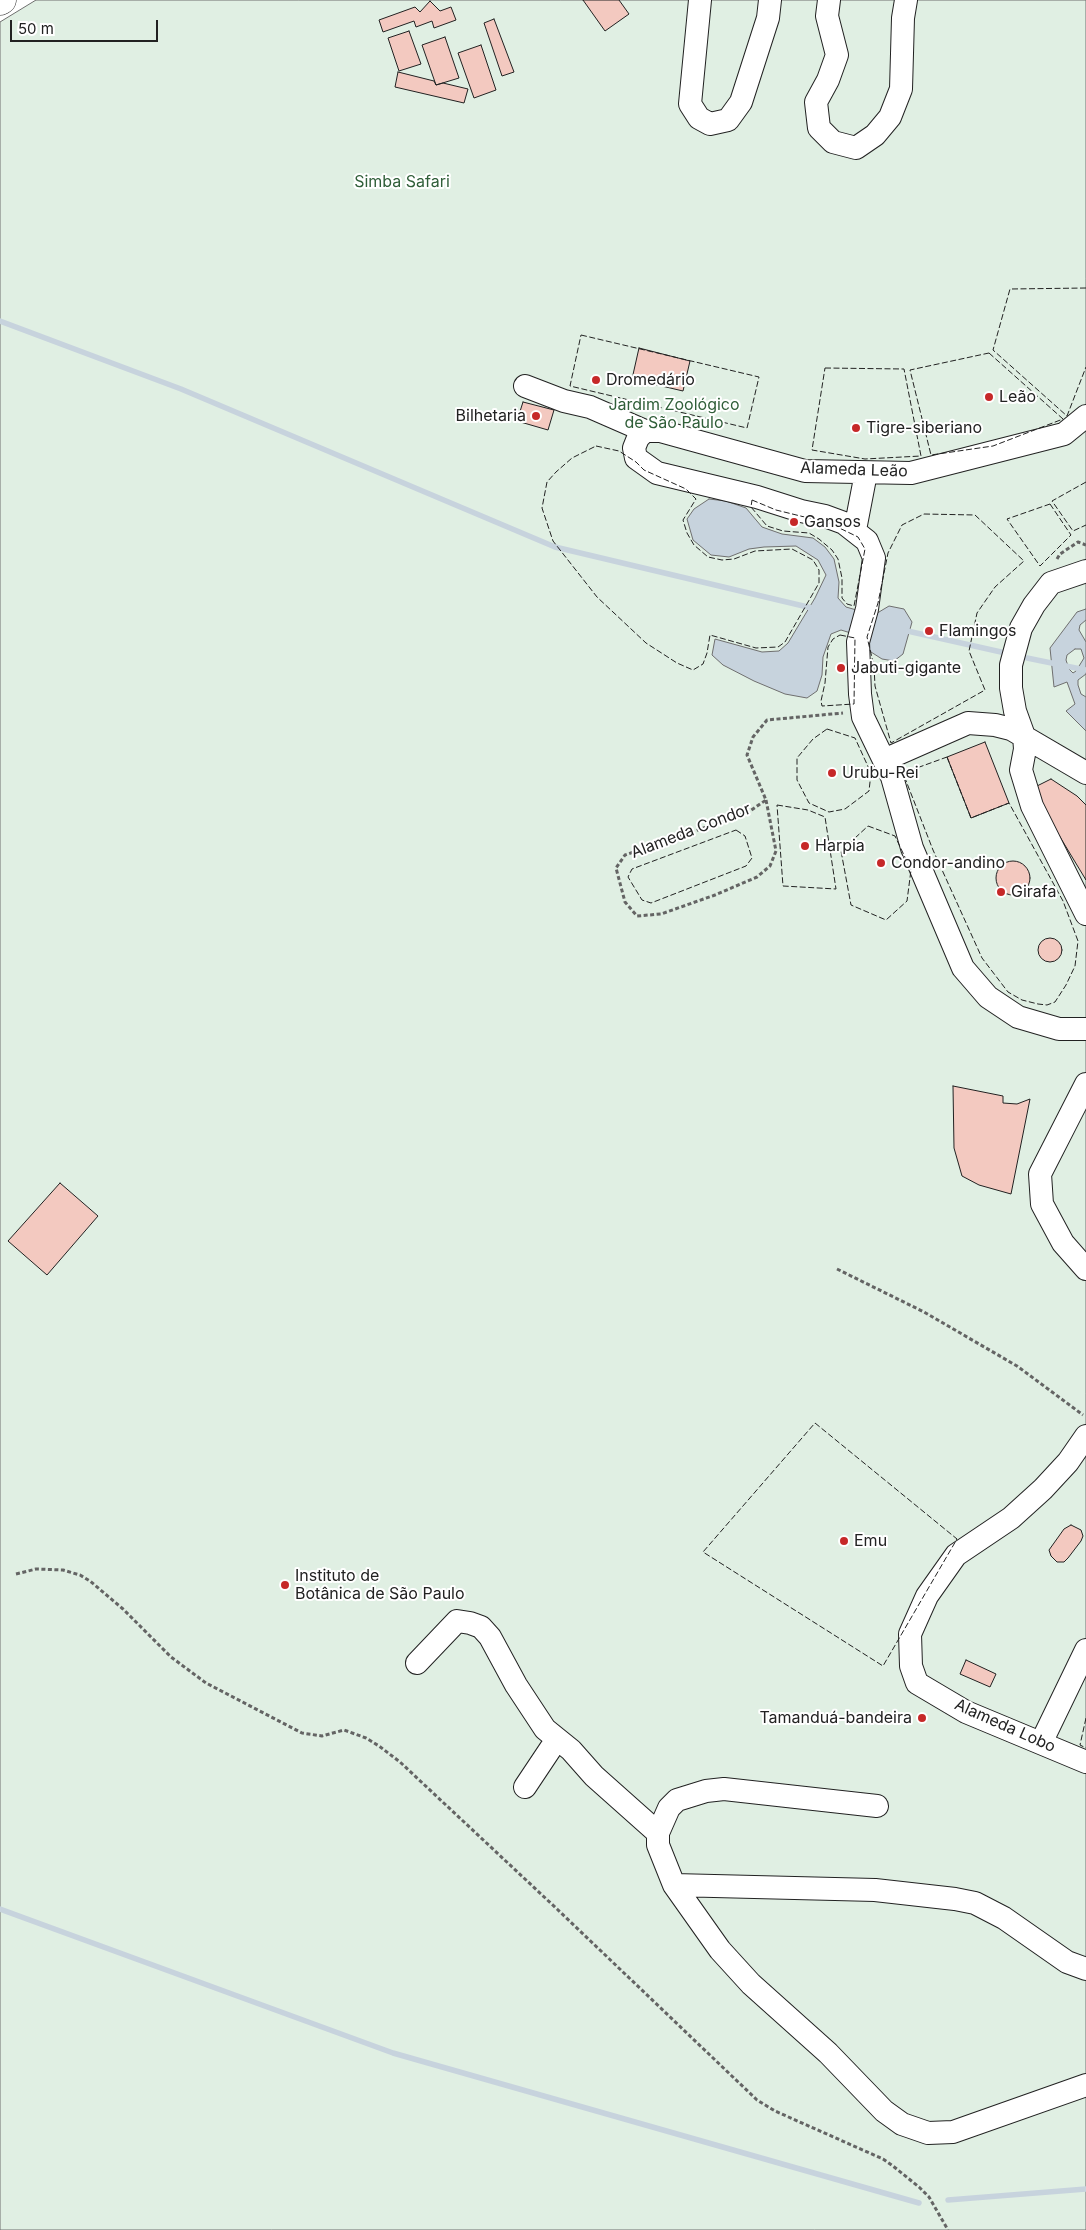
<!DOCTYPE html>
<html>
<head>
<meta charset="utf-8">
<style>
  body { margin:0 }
  #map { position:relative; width:1086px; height:2230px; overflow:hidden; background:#fff; font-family:Inter,sans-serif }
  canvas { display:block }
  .scale { position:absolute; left:10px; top:20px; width:148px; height:22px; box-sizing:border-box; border:2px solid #222; border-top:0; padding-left:6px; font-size:15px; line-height:18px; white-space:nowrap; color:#222; -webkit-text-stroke:4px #fff; paint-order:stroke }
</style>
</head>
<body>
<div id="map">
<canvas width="1086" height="2230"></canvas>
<div class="scale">50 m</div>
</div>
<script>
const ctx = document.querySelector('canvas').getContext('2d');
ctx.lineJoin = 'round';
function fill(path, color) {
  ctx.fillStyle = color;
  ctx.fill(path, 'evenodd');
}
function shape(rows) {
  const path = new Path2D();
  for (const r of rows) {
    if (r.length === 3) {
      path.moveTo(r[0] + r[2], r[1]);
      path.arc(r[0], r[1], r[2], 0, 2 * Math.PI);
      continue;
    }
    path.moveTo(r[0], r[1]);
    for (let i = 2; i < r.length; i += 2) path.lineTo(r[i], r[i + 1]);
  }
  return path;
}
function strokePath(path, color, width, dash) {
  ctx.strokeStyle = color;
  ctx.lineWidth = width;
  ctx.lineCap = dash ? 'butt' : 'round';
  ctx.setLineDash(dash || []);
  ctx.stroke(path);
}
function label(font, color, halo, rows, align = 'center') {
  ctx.font = font + ' Inter,sans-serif';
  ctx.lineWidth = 4;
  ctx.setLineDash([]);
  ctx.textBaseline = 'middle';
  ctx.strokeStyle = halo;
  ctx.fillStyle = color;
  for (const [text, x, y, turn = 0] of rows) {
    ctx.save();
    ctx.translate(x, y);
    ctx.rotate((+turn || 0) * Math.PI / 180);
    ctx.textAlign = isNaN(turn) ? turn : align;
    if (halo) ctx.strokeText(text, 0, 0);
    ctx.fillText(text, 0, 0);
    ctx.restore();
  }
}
const green = shape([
  [36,0,1086,0,1086,2230,0,2230,0,22,36,0]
]);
fill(green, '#e0efe3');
strokePath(green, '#6f6f6f', 1);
const water = shape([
  [709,499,726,501,746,508,762,527,782,534,813,538,825,547,834,559,839,582,838,598,846,607,874,615,889,606,904,609,912,622,903,654,894,661,882,659,871,652,866,644,867,638,841,630,831,634,823,657,822,675,817,691,807,698,785,694,754,681,723,665,712,655,715,639,762,652,779,651,788,643,815,598,826,575,818,560,796,546,764,547,749,549,729,557,711,555,693,540,687,519,694,509,709,499],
  [1086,609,1086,620,1080,625,1079,630,1086,642,1086,674,1078,680,1078,685,1081,694,1086,697,1086,731,1066,711,1075,704,1067,682,1054,687,1050,648,1077,612,1086,609],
  [1075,649,1081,649,1084,658,1076,671,1073,673,1069,669,1066,660,1067,655,1075,649]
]);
fill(water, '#c7d3dd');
strokePath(water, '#6f6f6f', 1);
strokePath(shape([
  [0,321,181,389,555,547,816,609],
  [903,630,1001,652],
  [1027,658,1086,670],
  [0,1909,393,2053,919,2203],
  [948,2200,1086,2189]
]), '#c7d3dd', 5.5);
const building = shape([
  [583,0,619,0,629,14,605,31,583,0],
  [430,1,440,11,451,7,456,20,434,28,432,21,416,27,414,21,383,32,379,20,415,7,420,12,430,1],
  [494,19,514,72,502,76,484,23,494,19],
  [409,31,421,64,399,71,388,38,409,31],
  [445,37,459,78,436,85,422,45,445,37],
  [481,45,496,90,474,98,458,53,481,45],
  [398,72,434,81,436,85,443,83,468,89,464,103,395,87,398,72],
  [639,348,690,361,683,391,632,379,639,348],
  [523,402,554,410,548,430,517,421,523,402],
  [985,742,1009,803,971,818,947,757,985,742],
  [1051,779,1077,796,1086,805,1086,880,1031,789,1051,779],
  [1013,878,17],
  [1050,950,12],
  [953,1086,1003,1096,1003,1103,1017,1104,1030,1099,1011,1194,979,1185,962,1176,954,1148,953,1086],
  [60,1183,98,1216,47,1275,8,1241,60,1183],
  [1071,1525,1081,1530,1083,1536,1081,1541,1068,1558,1064,1562,1057,1562,1051,1556,1049,1550,1064,1529,1071,1525],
  [966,1660,996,1674,990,1687,960,1674,966,1660]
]);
fill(building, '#f3c9c0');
strokePath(building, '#222', 1);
const minor = shape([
  [700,0,690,104,699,118,710,124,728,120,741,102,768,18,770,0],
  [829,0,827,16,837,55,828,80,816,102,819,128,833,142,856,148,875,135,890,117,901,89,903,18,906,0],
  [525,386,564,401,590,407,645,431],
  [1086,416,1064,434,911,473,805,471,660,431,645,431,638,438,634,448,636,458,657,473,757,497,801,511,825,516,844,523,867,541,874,558,867,609,858,642,860,694,863,717,892,777,912,848,963,968,988,997,1018,1017,1059,1029,1086,1029],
  [855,530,866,473],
  [1086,571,1051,583,1034,605,1021,628,1011,665,1011,688,1015,711,1024,736,1025,749,1021,770,1032,806,1086,914],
  [884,760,968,723,995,725,1011,729,1086,773],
  [1086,1084,1040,1174,1042,1204,1063,1243,1086,1269],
  [1086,1436,1068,1462,1043,1489,1011,1518,956,1555,927,1596,910,1634,911,1666,917,1683,966,1712,1086,1762],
  [417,1663,457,1621,470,1623,481,1627,490,1637,516,1685,545,1729,571,1750,594,1776,658,1833],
  [1041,1743,1086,1650],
  [525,1787,557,1739],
  [877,1806,724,1789,706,1791,677,1800,669,1808,658,1833,658,1845,674,1885,720,1950,751,1984,828,2053,884,2111,902,2124,928,2133,953,2132,1086,2085],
  [674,1885,875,1890,955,1899,975,1903,1004,1918,1067,1962,1086,1969]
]);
const major = shape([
  [0,1,2,0]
]);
strokePath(minor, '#222', 24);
strokePath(major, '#222', 29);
strokePath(shape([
  [1057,559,1060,554,1078,542,1086,545],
  [766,800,776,851,770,866,757,877,715,895,661,914,637,916,625,902,616,868,625,855,747,813,766,800,747,755,753,737,767,720,843,713],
  [837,1269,924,1312,1017,1366,1083,1415],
  [16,1574,36,1569,63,1570,80,1575,90,1581,123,1609,171,1657,206,1683,302,1733,322,1736,344,1730,366,1738,379,1746,400,1762,557,1909,757,2100,775,2111,883,2159,893,2166,919,2187,929,2197,948,2230]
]), '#646464', 3, [4, 2.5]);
strokePath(minor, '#fff', 22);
strokePath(major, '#fff', 28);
strokePath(shape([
  [1086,288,1010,289,993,350,1067,416,1086,367],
  [581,335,759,377,747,428,570,386,581,335],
  [989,353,1063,419,993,446,931,455,910,370,989,353],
  [825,368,904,369,921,456,865,459,812,450,825,368],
  [596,446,619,451,636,462,644,470,686,489,696,499,683,520,687,533,694,545,708,557,722,560,734,559,755,551,792,549,813,560,819,570,819,583,785,642,778,647,756,648,710,635,707,653,703,664,693,670,677,663,646,643,597,597,553,541,542,508,547,482,556,472,572,458,596,446],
  [1086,482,1052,501,1073,531,1086,525],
  [752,500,776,510,829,523,858,537,865,549,854,606,847,604,842,598,842,578,838,559,832,550,819,539,809,533,783,531,767,526,751,507,752,500],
  [1050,504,1071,535,1040,566,1007,519,1050,504],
  [924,514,975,515,1024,561,995,587,977,613,969,651,985,690,891,743,875,686,874,666,867,637,878,603,888,553,902,525,924,514],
  [840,635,855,638,854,704,822,706,821,701,825,683,828,647,833,639,840,635],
  [827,729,855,738,871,773,869,791,845,809,829,812,809,803,797,780,797,758,813,739,827,729],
  [947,757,971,818,1009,803,1063,901,1078,941,1075,966,1066,985,1055,1002,1047,1005,1038,1004,1022,1000,1008,992,982,958,933,850,903,773,947,757],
  [777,805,808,810,825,817,836,889,783,886,777,805],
  [868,826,895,836,911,870,907,901,886,920,851,905,841,851,868,826],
  [736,830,745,836,752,858,746,866,651,903,642,900,628,877,632,869,736,830],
  [815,1423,957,1539,883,1666,703,1552,815,1423],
  [1086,1718,1080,1745,1086,1748]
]), '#222', 1, [6, 2.5]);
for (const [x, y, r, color] of [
  [596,380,5,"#c62828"],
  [989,397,5,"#c62828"],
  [536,416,5,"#c62828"],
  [856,428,5,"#c62828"],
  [794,522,5,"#c62828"],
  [929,631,5,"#c62828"],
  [841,668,5,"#c62828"],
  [832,773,5,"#c62828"],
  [805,846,5,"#c62828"],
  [881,863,5,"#c62828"],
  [1001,892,5,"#c62828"],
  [844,1541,5,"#c62828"],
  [285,1585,5,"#c62828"],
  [922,1718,5,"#c62828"]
]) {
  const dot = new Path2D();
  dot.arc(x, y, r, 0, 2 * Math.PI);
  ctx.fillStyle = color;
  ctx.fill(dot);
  strokePath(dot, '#fff', 2);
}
label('16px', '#2f5e38', '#fff', [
  ["Simba Safari",402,182],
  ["Jardim Zoológico",674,405],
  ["de São Paulo",674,423]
]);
label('16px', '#222', '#fff', [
  ["Dromedário",606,380],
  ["Leão",999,397],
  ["Bilhetaria",526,416,"right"],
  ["Tigre-siberiano",866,428],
  ["Gansos",804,522],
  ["Flamingos",939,631],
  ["Jabuti-gigante",851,668],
  ["Urubu-Rei",842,773],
  ["Harpia",815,846],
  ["Condor-andino",891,863],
  ["Girafa",1011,892],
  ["Emu",854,1541],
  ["Instituto de",295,1576],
  ["Botânica de São Paulo",295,1594],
  ["Tamanduá-bandeira",912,1718,"right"]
], 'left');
label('16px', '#222', '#fff', [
  ["Alameda Leão",854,470,2],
  ["Alameda Condor",691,831,-21],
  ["Alameda Lobo",1005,1726,24]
]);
</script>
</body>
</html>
